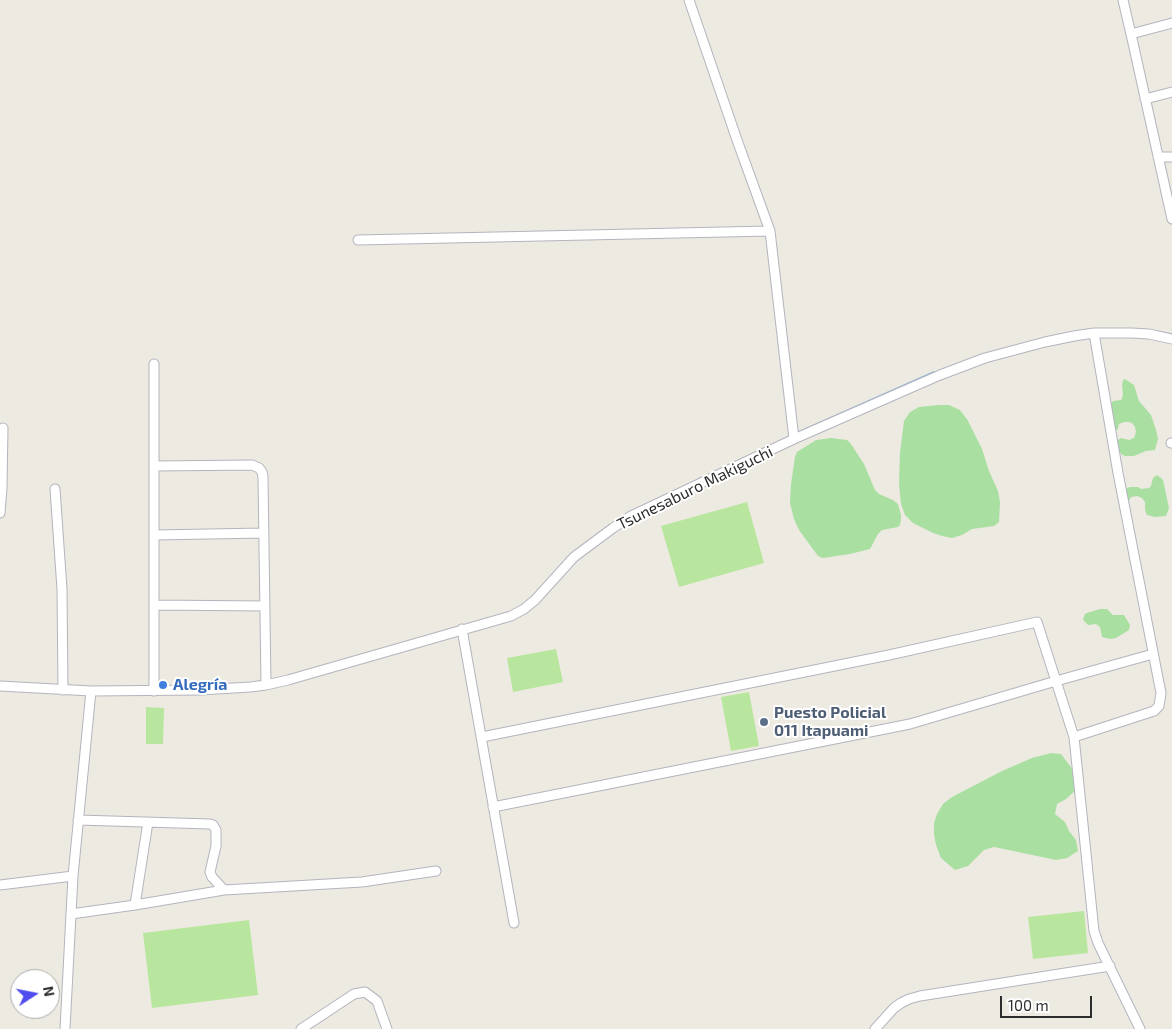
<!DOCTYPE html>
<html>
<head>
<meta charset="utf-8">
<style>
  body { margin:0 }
  #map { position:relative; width:1172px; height:1029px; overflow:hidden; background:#edeae1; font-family:"Exo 2",sans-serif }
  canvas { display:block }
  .north { position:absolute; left:10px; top:969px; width:50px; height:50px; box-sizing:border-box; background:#fff; border:1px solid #ababab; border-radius:50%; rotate:79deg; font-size:14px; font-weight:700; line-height:20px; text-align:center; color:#2d2d2d }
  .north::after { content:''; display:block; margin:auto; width:18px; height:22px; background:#4f4ded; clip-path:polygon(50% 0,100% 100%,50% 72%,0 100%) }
  .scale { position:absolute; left:1000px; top:996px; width:92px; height:22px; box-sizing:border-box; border:2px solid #2d2d2d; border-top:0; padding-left:6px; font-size:15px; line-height:18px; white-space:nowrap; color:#2d2d2d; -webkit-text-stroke:4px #fff; paint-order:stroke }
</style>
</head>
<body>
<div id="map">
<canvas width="1172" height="1029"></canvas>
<div class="north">N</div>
<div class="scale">100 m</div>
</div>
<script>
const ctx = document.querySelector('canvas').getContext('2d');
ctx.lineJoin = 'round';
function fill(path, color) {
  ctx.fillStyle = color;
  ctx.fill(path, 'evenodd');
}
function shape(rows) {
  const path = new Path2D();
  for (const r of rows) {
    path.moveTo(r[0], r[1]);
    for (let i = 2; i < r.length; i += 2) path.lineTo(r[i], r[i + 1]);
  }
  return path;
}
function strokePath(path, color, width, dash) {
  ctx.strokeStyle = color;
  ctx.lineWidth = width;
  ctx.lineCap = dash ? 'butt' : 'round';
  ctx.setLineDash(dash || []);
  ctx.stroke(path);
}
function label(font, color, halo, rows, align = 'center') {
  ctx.font = font + ' "Exo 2",sans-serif';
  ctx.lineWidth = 4;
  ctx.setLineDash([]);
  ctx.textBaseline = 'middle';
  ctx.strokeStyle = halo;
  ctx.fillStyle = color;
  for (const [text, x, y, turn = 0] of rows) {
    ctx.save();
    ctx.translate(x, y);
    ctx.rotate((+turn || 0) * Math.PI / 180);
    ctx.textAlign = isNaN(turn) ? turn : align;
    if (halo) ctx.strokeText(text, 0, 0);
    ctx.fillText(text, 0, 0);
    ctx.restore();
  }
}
fill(shape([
  [1125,379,1134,385,1139,401,1151,415,1156,430,1158,439,1155,450,1146,451,1134,456,1125,456,1121,454,1118,448,1118,440,1121,438,1129,440,1134,438,1136,432,1135,427,1132,423,1129,422,1124,422,1119,424,1118,429,1116,430,1111,427,1108,408,1113,401,1121,400,1122,398,1123,395,1122,385,1123,380],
  [939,405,949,405,960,410,967,419,982,449,989,471,998,491,1000,502,999,522,994,526,972,529,962,535,952,538,942,536,933,533,913,523,905,515,901,504,899,484,900,453,904,421,910,412,919,407],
  [831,438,847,440,851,444,864,464,875,490,879,494,893,500,898,504,901,515,901,520,900,525,898,527,882,530,878,534,870,549,850,554,823,558,818,556,799,530,794,519,790,503,791,484,795,457,797,452,816,440],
  [1157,475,1161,478,1163,480,1169,508,1166,516,1155,517,1147,515,1145,510,1145,502,1142,498,1137,496,1131,497,1127,504,1125,492,1127,488,1130,487,1138,487,1141,489,1149,488,1151,486,1153,478],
  [1100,609,1107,609,1113,615,1124,615,1130,625,1129,630,1116,638,1110,639,1102,637,1100,627,1096,624,1088,625,1084,621,1083,619,1085,614,1087,613],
  [1051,753,1061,754,1074,771,1076,781,1075,791,1066,799,1057,804,1055,814,1065,822,1069,831,1076,840,1078,851,1067,858,1056,860,994,847,984,850,968,866,955,870,941,858,936,845,934,835,934,823,937,814,943,804,952,797,1002,771,1032,758]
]), '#aadfa2');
fill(shape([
  [747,502,764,563,679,587,661,526],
  [556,649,563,682,513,692,507,658],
  [749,692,759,746,731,751,721,697],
  [146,707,164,708,163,744,146,744],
  [1084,911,1088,953,1033,959,1028,917],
  [249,920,258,995,152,1008,143,933]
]), '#b9e69e');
fill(shape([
  [934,371,934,372,799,432,799,431]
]), '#7cb5e7');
const minor = shape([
  [689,0,737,140,770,231,794,439],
  [1123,0,1133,43,1172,219],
  [1131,34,1172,23],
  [1145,99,1172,92],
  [1158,157,1172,157],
  [358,240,770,231],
  [1171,443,1172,443],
  [154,466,252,465,259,468,262,472,263,477,266,685],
  [0,487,2,488,0,513],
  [2,488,3,428],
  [55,489,62,589,63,690],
  [154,535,264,533],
  [154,605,265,606],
  [462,629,514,923],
  [0,686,91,691,201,690,250,687,266,685,288,680,511,616,524,609,535,600,574,557,613,528,631,516,794,439,940,375,985,358,1045,342,1074,336,1094,333,1132,333,1149,334,1172,339],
  [154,691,154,364],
  [482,737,889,655,1037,622,1074,737,1094,931,1098,943,1140,1029],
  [1074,737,1154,711,1159,706,1161,693,1118,473,1094,333],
  [493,807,910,724,1056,681,1153,654],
  [78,820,210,824,213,825,216,830,216,846,210,872,212,877,224,890],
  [0,885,73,876],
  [135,905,148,822],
  [71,914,135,905,224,890,362,882,436,871],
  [65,1029,73,876,91,691],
  [301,1029,354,994,365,992,377,1001,387,1029],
  [875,1029,894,1008,901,1003,909,999,920,996,1110,966]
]);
strokePath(minor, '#b4b4bf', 11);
strokePath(minor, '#fff', 9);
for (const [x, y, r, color] of [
  [163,685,5,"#3f7fe0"],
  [764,722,5,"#5c6f8a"]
]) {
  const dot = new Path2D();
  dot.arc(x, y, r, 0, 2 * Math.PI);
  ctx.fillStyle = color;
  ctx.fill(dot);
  strokePath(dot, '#fff', 2);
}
label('16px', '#2d2d2d', '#fff', [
  ["Tsunesaburo Makiguchi",695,488,-26]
]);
label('bold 16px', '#366cbe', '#fff', [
  ["Alegría",173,685]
], 'left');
label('bold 16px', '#4e5e75', '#fff', [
  ["Puesto Policial",774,713],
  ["011 Itapuami",774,731]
], 'left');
</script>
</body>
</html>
